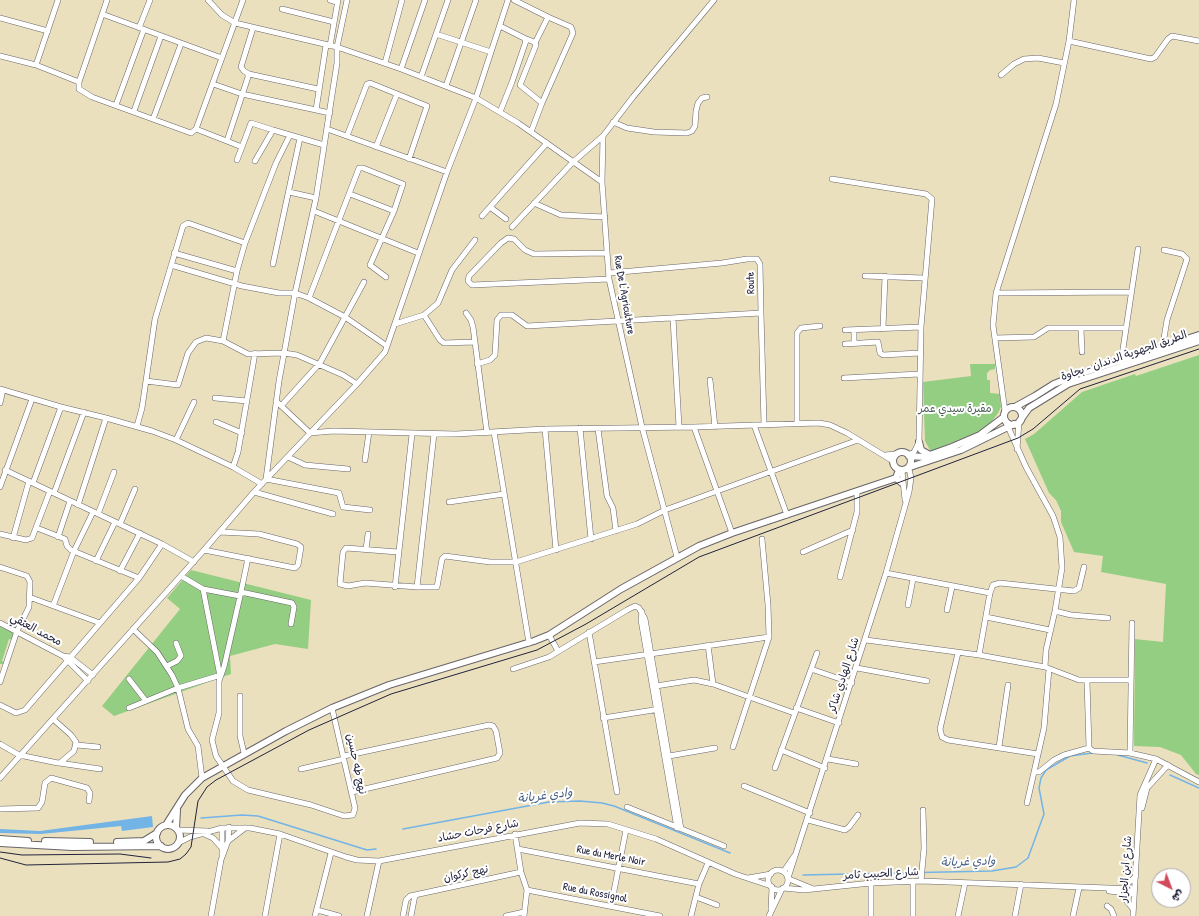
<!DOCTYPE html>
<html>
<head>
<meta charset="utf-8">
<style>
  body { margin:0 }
  #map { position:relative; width:1199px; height:916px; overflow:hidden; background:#ebe0be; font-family:"Patrick Hand","Playpen Sans Arabic",sans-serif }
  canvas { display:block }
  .north { position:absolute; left:1151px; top:868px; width:40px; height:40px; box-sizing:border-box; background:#fff; border:1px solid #a7a7b1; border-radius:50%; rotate:138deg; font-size:11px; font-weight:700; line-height:16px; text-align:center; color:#22223b }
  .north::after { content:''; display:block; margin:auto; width:14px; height:18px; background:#d1495b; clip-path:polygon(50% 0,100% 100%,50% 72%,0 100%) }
</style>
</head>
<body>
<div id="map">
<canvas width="1199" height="916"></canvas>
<div class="north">ش</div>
</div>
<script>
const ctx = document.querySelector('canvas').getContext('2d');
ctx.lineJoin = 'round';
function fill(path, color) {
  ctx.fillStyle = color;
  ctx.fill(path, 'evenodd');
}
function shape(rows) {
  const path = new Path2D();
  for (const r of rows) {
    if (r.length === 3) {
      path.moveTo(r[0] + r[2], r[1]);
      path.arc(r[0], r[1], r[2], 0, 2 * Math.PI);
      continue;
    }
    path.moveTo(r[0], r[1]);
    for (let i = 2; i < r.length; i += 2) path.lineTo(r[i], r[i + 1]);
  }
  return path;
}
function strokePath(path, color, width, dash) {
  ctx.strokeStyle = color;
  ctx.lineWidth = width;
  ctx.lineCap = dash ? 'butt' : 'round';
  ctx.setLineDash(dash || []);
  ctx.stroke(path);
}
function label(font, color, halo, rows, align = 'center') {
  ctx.font = font + ' "Patrick Hand","Playpen Sans Arabic",sans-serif';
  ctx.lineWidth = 4;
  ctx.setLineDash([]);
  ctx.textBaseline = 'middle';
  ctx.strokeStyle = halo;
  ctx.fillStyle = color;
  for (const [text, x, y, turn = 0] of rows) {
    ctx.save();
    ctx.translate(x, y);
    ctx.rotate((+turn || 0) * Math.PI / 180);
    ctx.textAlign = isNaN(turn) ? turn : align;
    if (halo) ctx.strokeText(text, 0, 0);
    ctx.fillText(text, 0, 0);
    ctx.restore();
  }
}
fill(shape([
  [1199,355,1199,775,1196,774,1181,755,1160,747,1134,746,1135,639,1163,642,1166,584,1101,572,1103,556,1074,552,1061,522,1061,511,1056,500,1049,493,1025,439,1034,434,1082,392,1135,374,1136,376],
  [970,364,995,364,995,369,990,370,987,373,987,380,990,380,990,393,1000,394,1001,407,998,413,987,428,934,450,930,450,925,441,923,382,971,376],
  [191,570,311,600,308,649,275,644,230,656,231,674,114,716,102,706,180,609,167,598],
  [0,627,14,633,13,640,9,639,2,661,6,663,4,664,0,664]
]), '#94ce82');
fill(shape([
  [152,816,153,827,122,831,121,826,41,834,0,833,0,829,40,831]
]), '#73b4e7');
strokePath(shape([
  [1118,755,1147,763],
  [1170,775,1199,788],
  [201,818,242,815,258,816,367,850,376,849],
  [403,829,549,802,580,801,602,803,614,806,730,853],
  [803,875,992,871,1016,867,1028,858,1044,814,1039,788,1041,778,1046,770,1070,756,1092,753]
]), '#73b4e7', 1.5);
const minor = shape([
  [107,0,79,82,79,89,92,97,191,133,196,129,243,0],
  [208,0,222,15,235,23,337,47,401,69,476,98,518,123,602,182],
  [330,0,337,2],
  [347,0,337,47,337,63,316,198,295,293,279,381,266,479,339,493,343,507,370,510],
  [514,0,548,17,535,43],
  [282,9,334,22],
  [102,14,222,58],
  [0,18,48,31],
  [139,28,150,0],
  [253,28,241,67,244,71,249,74,318,89],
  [436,34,491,52],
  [524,38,534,42,536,45,520,85,542,103,531,132],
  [1069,41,1151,59,1155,57,1168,39,1172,36,1199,41],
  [330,46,338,0],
  [0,56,36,65,79,82],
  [385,63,402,0],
  [36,65,58,0],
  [401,69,425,0],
  [1001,75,1014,64,1024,59,1038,58,1064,63],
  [421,77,448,0],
  [213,84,242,94,330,113],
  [446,86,476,0],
  [542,103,573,33,571,27,548,17],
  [116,105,144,29],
  [316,110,326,45],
  [134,111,161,36],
  [500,112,512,82,526,41,524,38,500,26],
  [153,119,181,44],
  [613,122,627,128,654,132,687,133,692,131,695,126,696,111,698,103,702,98,707,97],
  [196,129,242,147,237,160],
  [327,129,447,172],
  [347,136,367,84,370,83,427,106,409,159],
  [227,141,249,74],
  [242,147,251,123,273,130],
  [376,147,397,94],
  [255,161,273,130,324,145],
  [832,179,926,194,932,199,921,327,919,442,914,452,909,455],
  [289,192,316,198],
  [350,194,394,211],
  [534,203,561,215,605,217],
  [490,207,506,219],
  [314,211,418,253],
  [482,216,547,143],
  [512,227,573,162,603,136],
  [1164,250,1182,254,1187,259,1167,320,1164,338,1165,347],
  [174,253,237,271],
  [607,253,534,254,525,250,514,239,508,238,501,243,469,276,468,281,472,285,609,279],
  [273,264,300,138],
  [171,265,242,286,279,293,295,293,309,298,345,317,387,346],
  [865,276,924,278],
  [996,293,1131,292],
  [309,298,359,168,363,168,403,184,394,211,370,265,386,277],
  [466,313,471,320,473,327,487,433],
  [761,313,764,424],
  [424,315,440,340,444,343,474,342],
  [673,318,679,427],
  [395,324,424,315,438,303,452,270,475,240],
  [883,328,885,276],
  [1081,329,1082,352],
  [845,330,921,327],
  [854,330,854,343],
  [995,338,1034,337,1048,328,1125,328],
  [223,341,237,271,245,243,276,163,290,135],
  [845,344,878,342,880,353,883,355,919,353],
  [1121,362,1138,249],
  [477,364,490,360,495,355,497,320,501,315,512,315,527,326,761,313,760,264,757,259,747,259,722,263,609,273],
  [844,378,919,374],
  [710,380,715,427],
  [146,381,178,385,188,353,196,342,206,338,223,341,248,354,284,353,297,355,343,375,357,384],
  [0,389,61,407,106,418,152,431,176,440,233,467,262,484],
  [215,398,247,401],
  [276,401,310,433,333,431,456,434,545,429,694,427,819,423,830,425,847,433,893,461],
  [0,403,3,390],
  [281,406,320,363,364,282],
  [1005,411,993,325,996,293,1056,104,1069,41,1074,0],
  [1005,420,1026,467,1053,516,1060,537,1062,568,1055,611,1046,650,1045,667],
  [216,422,242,433],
  [797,423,797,333,801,328,820,326],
  [754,425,787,515],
  [137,426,142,408,155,319,183,226,188,223,245,243],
  [694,427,732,533],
  [580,428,591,539],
  [545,429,556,550],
  [598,429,607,496,613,508,616,531],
  [494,432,529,643],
  [434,434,417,587,437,587,442,559,445,556,490,562,516,562,637,524,665,510,858,440],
  [176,440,194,402],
  [1017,449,1019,422],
  [885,455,896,454],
  [288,457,305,465,348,469],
  [365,460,369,432],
  [233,467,238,452,255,353],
  [5,470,162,544,194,562],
  [902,471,905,500],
  [33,483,61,407],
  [0,487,32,399],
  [254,492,333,514],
  [54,493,84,412],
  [449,502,504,494],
  [78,505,106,418],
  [98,514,114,472],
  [120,524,135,489],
  [37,528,65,539,67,546,71,550,139,578],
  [0,534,26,540,32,538,50,491],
  [58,537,70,501],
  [13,538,29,481],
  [366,549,368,534],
  [204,550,295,568,298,565,301,547,297,544,259,534,220,532],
  [398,552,346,548,343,552,340,584,348,586,365,583,417,587],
  [803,552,853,530],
  [677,557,642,427,609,279,602,182,603,136,633,97,714,0],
  [248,558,241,592,292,603,294,607,291,624],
  [96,561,115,522],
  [0,567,27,576,30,582,29,607,17,631,0,682],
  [120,571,140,533],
  [886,573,990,593],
  [181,576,203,589,240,596],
  [840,577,857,512,857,491],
  [395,587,412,434],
  [203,589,220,676],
  [241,592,224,667,219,681,219,713,212,740,216,756,233,781,248,790,311,805,344,816,353,815,355,808,332,708],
  [29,597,100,623],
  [908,605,913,579],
  [53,606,74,551,93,512],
  [947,610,952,587],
  [1055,611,1071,615,1108,618],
  [642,612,641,620,677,828],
  [986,617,1050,630],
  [0,623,63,656,70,657,93,675],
  [133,629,157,652,172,675,178,688,188,729,198,746,202,778],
  [589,632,617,792],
  [549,635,558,651],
  [866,640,979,655,1045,667,1079,680,1131,680],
  [958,653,940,729,942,737,948,740,1038,754],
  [979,655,990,593,993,585,1000,583,1074,591,1079,588,1084,567],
  [65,658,88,681],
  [594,662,769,637],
  [167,666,177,661,181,656,176,643],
  [857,668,927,681],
  [513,669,549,657,627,610,635,606,639,608,645,619,681,829],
  [811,669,852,683],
  [129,679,146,701],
  [1087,681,1089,748,1093,751,1130,753,1156,759,1199,782],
  [713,684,794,713],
  [656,686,694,680,713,684,708,645],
  [240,696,240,736,244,753],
  [0,705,16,713,25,710,139,578,162,544],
  [129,708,178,688,221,675],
  [796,708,839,723],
  [603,718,660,709],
  [0,744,19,755,58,763,61,762,74,751,76,742,71,735,53,719],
  [77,745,98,747],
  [733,747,769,637,768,605,762,539],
  [999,747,1008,685],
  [781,750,825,768],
  [1130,753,1132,623],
  [344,756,489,725,493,726,496,731,500,753,497,758,352,792],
  [669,756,715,748],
  [828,759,856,764],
  [59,763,100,769],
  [775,768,817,653],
  [301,769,344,759],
  [1034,772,1039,772,1054,760,1064,755,1089,748],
  [0,778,204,550,254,492,357,384,385,352,447,172,476,98,508,0],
  [744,786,810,813],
  [1027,803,1044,728,1049,669],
  [627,807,724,846],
  [1142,808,1147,788,1168,765],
  [0,809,38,808,42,802,45,783,51,778,87,788,90,793,89,801],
  [808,820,845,830,849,827,858,815],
  [177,830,208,831],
  [204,834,213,838,222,848],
  [515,834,521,872,527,890,524,916],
  [228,841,245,828],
  [178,843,190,837,222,828,250,828,280,834,346,857,357,860,379,861,580,823,608,824,656,839,735,874,771,886],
  [518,849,699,884],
  [222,855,222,828],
  [778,880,10],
  [784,871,795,855],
  [748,878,771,874],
  [788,878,886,573,909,492,911,478,909,469],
  [789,879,811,888],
  [913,881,913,916],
  [921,881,924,848,923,810],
  [783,888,804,890,871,883,921,881,1135,889],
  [1122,889,1136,876],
  [527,890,660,916],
  [1109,891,1134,894],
  [1121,894,1133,909],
  [696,897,717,905],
  [611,906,626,830],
  [1107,906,1111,909,1114,916],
  [317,910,339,916],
  [771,910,772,887],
  [211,916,221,860,228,841,229,827],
  [265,916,280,834],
  [315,916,331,853],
  [367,916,379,861],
  [403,916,406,900,410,896,521,872],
  [411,916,415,895],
  [506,916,524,912],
  [691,916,699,884,708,863],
  [769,916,782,889],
  [871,916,871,883],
  [958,916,965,883],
  [1015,916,1021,884],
  [1073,916,1079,888],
  [1133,916,1140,795,1156,759]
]);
const major = shape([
  [1015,407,1035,396,1054,384,1079,374,1199,335],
  [1013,416,9],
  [1019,422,1029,408,1068,384,1199,341],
  [919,442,921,450,930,455],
  [902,461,9],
  [909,456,924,457,952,447,980,435,1004,417],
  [910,467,961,450,1014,424],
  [896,478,902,483],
  [166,825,185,795,202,778,286,731,332,708,389,685,534,641,549,635,621,589,699,546,732,533,896,478,899,470],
  [168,837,12],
  [176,828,177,810],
  [0,839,28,841],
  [45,841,90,842],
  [117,842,144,841,157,833],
  [0,843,72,847,161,846]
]);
strokePath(minor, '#686469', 6);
strokePath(major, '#686469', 8);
strokePath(minor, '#fff', 5);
strokePath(major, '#fff', 6);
strokePath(shape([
  [0,852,22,855,120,854,151,858],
  [0,858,26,865,168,862,180,859,186,854,191,847,198,801,207,787,216,780,309,730,391,694,537,650,586,624,699,557,1018,438,1033,429,1080,389,1199,349]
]), '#22223b', 1);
label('11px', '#22223b', '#fff', [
  ["Route",751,283,-91],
  ["Rue De L'Agriculture",624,295,80],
  ["الطريق الجهوية الدندان - بجاوة",1124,356,-19],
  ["محمد العتقي",36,630,28],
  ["شارع الهادي شاكر",844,675,-72],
  ["نهج طه حسين",356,764,78],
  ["شارع فرحات حشاد",478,831,-11],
  ["Rue du Merle Noir",611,856,11],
  ["شارع ابن الجزار",1126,869,-86],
  ["نهج كركوان",466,874,-12],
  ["شارع الحبيب ثامر",881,874,-3],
  ["Rue du Rossignol",595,893,11]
]);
label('11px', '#4a5e54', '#fff', [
  ["مقبرة سيدي عمر",955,409]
]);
label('italic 12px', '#425c80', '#fff', [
  ["وادي غريانة",545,796,-7],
  ["وادي غريانة",968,862,-2]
]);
</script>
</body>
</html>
